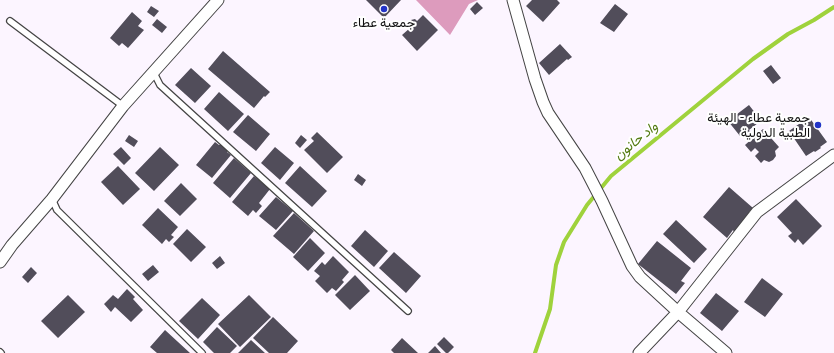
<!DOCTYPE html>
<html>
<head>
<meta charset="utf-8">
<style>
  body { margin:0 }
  canvas { display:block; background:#fcf5ff }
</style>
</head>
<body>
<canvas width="834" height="353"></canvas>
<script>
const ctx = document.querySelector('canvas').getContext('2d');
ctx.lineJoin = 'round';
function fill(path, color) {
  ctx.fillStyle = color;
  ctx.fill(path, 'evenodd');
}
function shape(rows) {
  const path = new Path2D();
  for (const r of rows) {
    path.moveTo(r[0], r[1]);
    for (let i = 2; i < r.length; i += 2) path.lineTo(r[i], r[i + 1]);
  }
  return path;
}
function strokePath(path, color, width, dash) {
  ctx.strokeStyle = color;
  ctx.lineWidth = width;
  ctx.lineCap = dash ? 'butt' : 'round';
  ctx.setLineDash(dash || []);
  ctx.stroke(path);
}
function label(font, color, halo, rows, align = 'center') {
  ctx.font = font + ' "IBM Plex Serif",Vazirmatn,serif';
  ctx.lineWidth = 4;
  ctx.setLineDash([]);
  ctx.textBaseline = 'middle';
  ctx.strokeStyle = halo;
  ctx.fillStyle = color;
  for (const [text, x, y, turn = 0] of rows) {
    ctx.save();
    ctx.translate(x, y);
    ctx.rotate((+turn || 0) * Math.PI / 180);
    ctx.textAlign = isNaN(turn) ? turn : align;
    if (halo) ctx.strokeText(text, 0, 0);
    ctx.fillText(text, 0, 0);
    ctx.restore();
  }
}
fill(shape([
  [416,0,478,0,469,4,450,35]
]), '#dd9bbd');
strokePath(shape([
  [535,353,550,309,556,265,564,242,587,205,611,176,753,59,788,34,814,20,834,7]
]), '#9fd23c', 4);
fill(shape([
  [366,0,401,0,384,18],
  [532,0,557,0,560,3,543,22,526,6],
  [477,2,483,8,475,15,470,9],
  [615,4,628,14,614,32,600,23],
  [151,6,159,11,154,17,147,12],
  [132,12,142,21,138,26,144,30,128,48,122,43,119,46,110,38],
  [423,15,438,30,417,51,402,35,410,28,409,25,411,20,415,19,417,21],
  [157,19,167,27,162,33,152,25],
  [560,44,572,57,568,60,567,59,549,75,539,63],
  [223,51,270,92,265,97,264,96,254,108,208,69],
  [771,65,781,78,773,84,763,71],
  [191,68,211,86,195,103,175,85],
  [219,92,244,114,228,131,204,109],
  [749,105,756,114,753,116,758,123,749,130,751,133,745,137,743,134,740,136,728,121],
  [248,115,270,134,256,151,233,132],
  [809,117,827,142,820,147,821,148,815,152,814,151,806,156,789,131],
  [763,129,779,147,775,151,776,156,773,160,769,162,764,160,761,163,755,156,759,152,755,148,751,152,745,145],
  [317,132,343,157,327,173,304,150,314,141,311,138],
  [129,135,138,141,134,147,125,141],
  [301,135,307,140,300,148,295,143],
  [215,142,219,145,223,145,228,149,227,152,231,155,212,178,196,165],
  [121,147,131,158,124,165,113,154],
  [160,147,179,165,154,191,135,173],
  [275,147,294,163,280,180,261,163],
  [234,158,251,173,230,198,213,183],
  [118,166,140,189,123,205,101,182],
  [300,166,327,191,312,207,285,183],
  [358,174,366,180,362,186,354,180],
  [254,176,270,189,259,203,262,206,256,213,253,210,248,216,232,202],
  [181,183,197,199,180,216,164,201],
  [729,187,753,208,749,212,751,213,734,232,733,230,727,238,703,217],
  [276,197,293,211,276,230,259,216],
  [796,199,822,226,803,245,798,239,795,243,788,236,792,233,777,217],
  [158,208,178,227,171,235,174,237,169,242,166,239,162,244,142,225],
  [294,213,314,231,294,254,273,236],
  [676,220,707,249,694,263,663,234],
  [187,229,206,247,191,262,173,244],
  [365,230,388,251,374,267,351,246],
  [310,238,325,253,308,271,293,257],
  [657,241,691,268,681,281,685,283,676,294,638,264],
  [394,252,421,276,406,293,379,268],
  [220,256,225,263,217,269,212,263],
  [333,256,349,272,342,280,344,282,336,291,332,288,327,293,315,281,320,276,314,271,322,262,325,265],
  [153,265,159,272,148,281,142,274],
  [31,267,37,273,28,283,22,277],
  [355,275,370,291,350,310,335,295],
  [762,278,783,294,765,317,744,302],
  [127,289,135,297,133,299,143,310,131,322,115,307,111,312,104,304,113,295,118,299],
  [716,293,739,311,722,331,700,313],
  [68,295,85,312,58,338,41,321],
  [249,295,271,317,240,347,218,324],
  [202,298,220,315,198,339,179,321],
  [273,317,298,341,287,353,269,353,253,338],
  [217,327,237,346,230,353,214,353,203,342],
  [165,330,190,353,157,353,150,347],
  [444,337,454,347,448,353,446,353,437,344],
  [402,338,418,353,394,353,391,350],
  [251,340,265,353,238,353],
  [435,346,441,353,428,353]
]), '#514d5a');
const lane = shape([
  [10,21,123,106],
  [154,73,160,85,408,311],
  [52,199,57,210,202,353],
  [0,352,1,353]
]);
const street = shape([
  [513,0,535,79,543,102,548,113,585,168,602,201,632,266,640,277,678,312,726,353],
  [0,262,12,245,52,199,123,106,218,0],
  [639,353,678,312,757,212,834,155]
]);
strokePath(lane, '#444', 8);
strokePath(street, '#444', 13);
strokePath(lane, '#fff', 5.5);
strokePath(street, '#fff', 11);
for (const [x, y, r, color] of [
  [384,9,4,"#2334c7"],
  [818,125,4,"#2334c7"]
]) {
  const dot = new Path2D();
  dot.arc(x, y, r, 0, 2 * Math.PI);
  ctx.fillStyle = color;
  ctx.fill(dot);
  strokePath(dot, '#fff', 1.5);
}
label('13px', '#111', '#fff', [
  ["جمعية عطاء",384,23],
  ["جمعية عطاء - الهيئة",810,118,"right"],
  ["الطبية الدولية",810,133,"right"]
]);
label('italic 14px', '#547b13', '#fff', [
  ["واد حانون",636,141,-39]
]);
</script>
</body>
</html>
